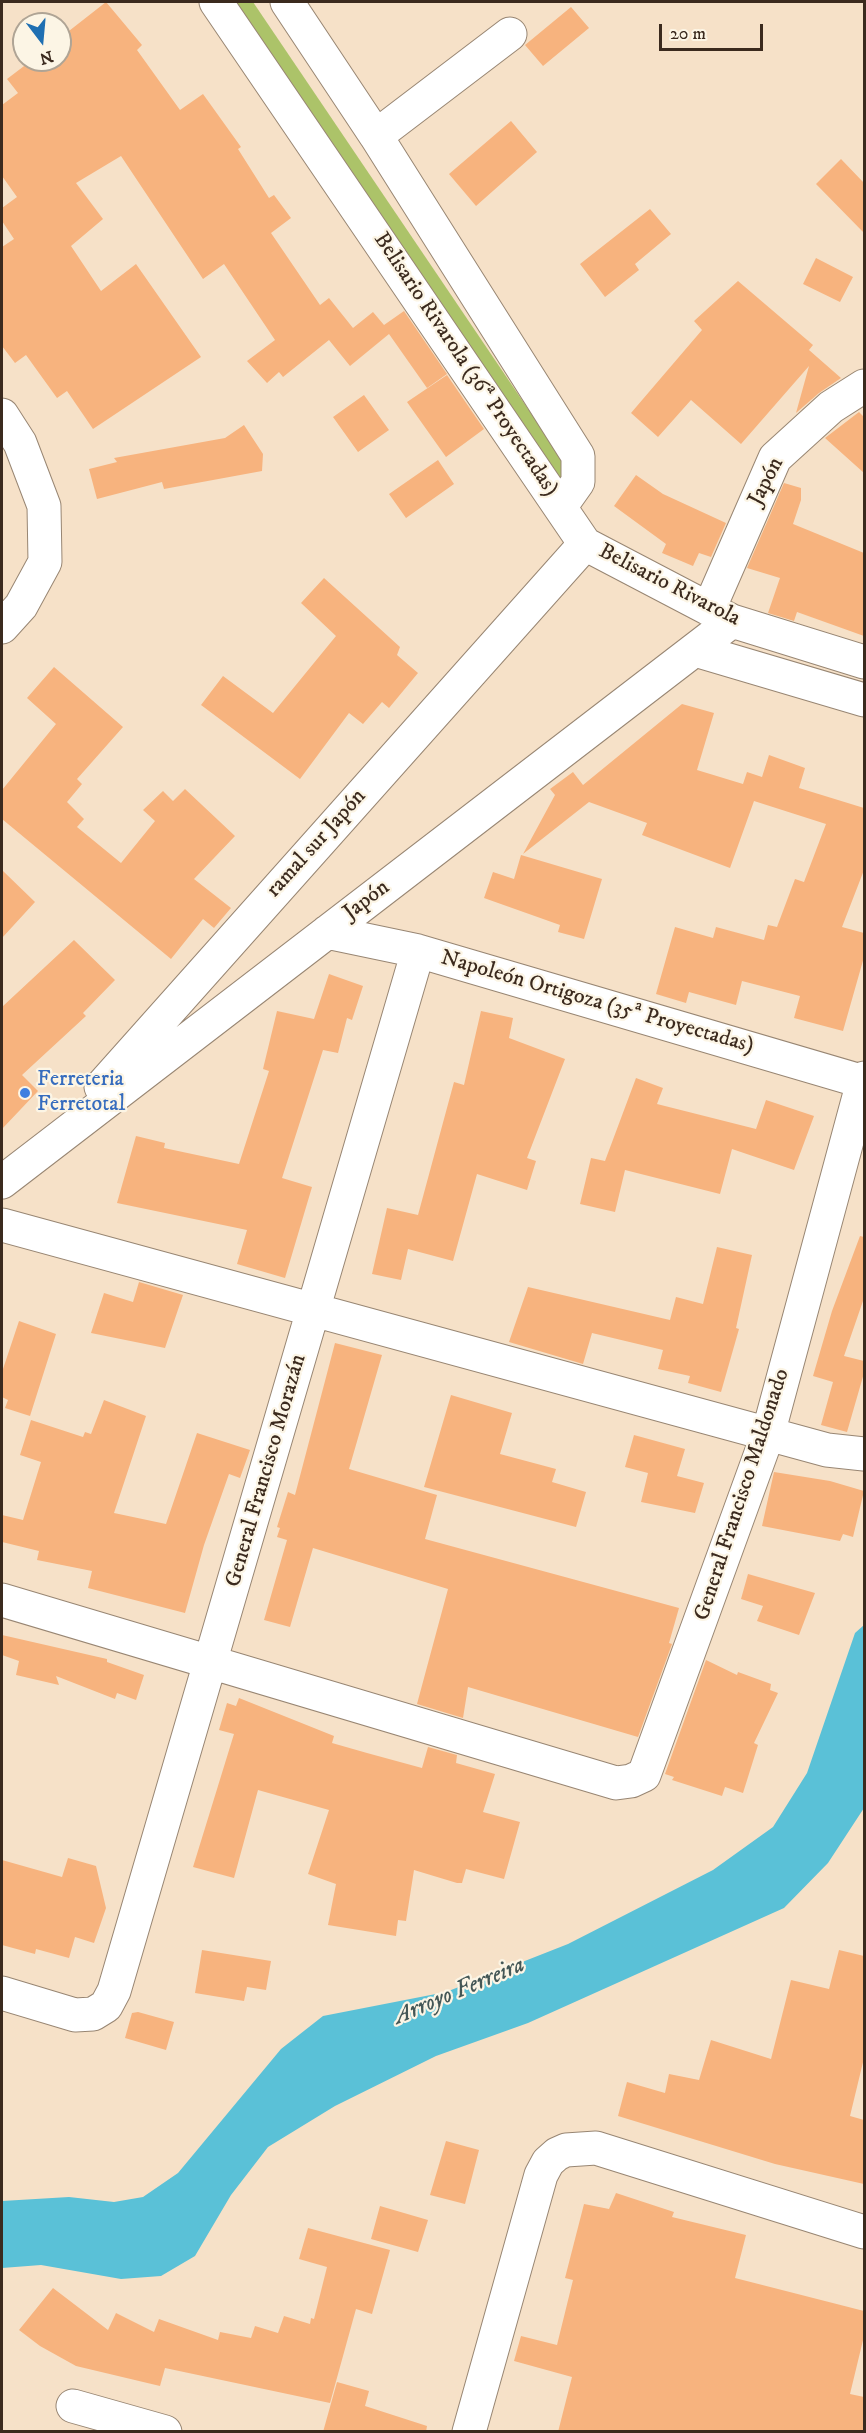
<!DOCTYPE html>
<html>
<head>
<meta charset="utf-8">
<style>
  body { margin:0 }
  #map { position:relative; width:866px; height:2433px; overflow:hidden; background:#f6e1c8; font-family:"IM FELL DW Pica",serif }
  canvas { display:block }
  .frame { position:absolute; inset:0; border:3px solid #3b2a1e; pointer-events:none }
  .north { position:absolute; left:12px; top:12px; width:60px; height:60px; box-sizing:border-box; background:#fcf5e5; border:2px solid #afa495; border-radius:50%; rotate:164deg; font-size:16px; font-weight:700; line-height:24px; text-align:center; color:#3b2a1e }
  .north::after { content:''; display:block; margin:auto; width:21px; height:27px; background:#1f6fb2; clip-path:polygon(50% 0,100% 100%,50% 72%,0 100%) }
  .scale { position:absolute; left:659px; top:24px; width:104px; height:27px; box-sizing:border-box; border:3px solid #3b2a1e; border-top:0; padding-left:8px; font-size:18px; line-height:21px; white-space:nowrap; color:#3b2a1e; -webkit-text-stroke:4px #fcf5e5; paint-order:stroke }
</style>
</head>
<body>
<div id="map">
<canvas width="866" height="2433"></canvas>
<div class="frame"></div>
<div class="north">N</div>
<div class="scale">20 m</div>
</div>
<script>
const ctx = document.querySelector('canvas').getContext('2d');
ctx.lineJoin = 'round';
function fill(path, color) {
  ctx.fillStyle = color;
  ctx.fill(path, 'evenodd');
}
function shape(rows) {
  const path = new Path2D();
  for (const r of rows) {
    path.moveTo(r[0], r[1]);
    for (let i = 2; i < r.length; i += 2) path.lineTo(r[i], r[i + 1]);
  }
  return path;
}
function strokePath(path, color, width, dash) {
  ctx.strokeStyle = color;
  ctx.lineWidth = width;
  ctx.lineCap = dash ? 'butt' : 'round';
  ctx.setLineDash(dash || []);
  ctx.stroke(path);
}
function label(font, color, halo, rows, align = 'center') {
  ctx.font = font + ' "IM FELL DW Pica",serif';
  ctx.lineWidth = 4.5;
  ctx.setLineDash([]);
  ctx.textBaseline = 'middle';
  ctx.strokeStyle = halo;
  ctx.fillStyle = color;
  for (const [text, x, y, turn = 0] of rows) {
    ctx.save();
    ctx.translate(x, y);
    ctx.rotate((+turn || 0) * Math.PI / 180);
    ctx.textAlign = isNaN(turn) ? turn : align;
    if (halo) ctx.strokeText(text, 0, 0);
    ctx.fillText(text, 0, 0);
    ctx.restore();
  }
}
fill(shape([
  [234,2,253,2,568,468,558,481]
]), '#acc369');
fill(shape([
  [864,1625,864,1808,828,1863,784,1908,528,2023,436,2056,335,2106,268,2147,231,2195,195,2256,161,2276,121,2279,41,2265,2,2268,2,2201,69,2197,114,2202,143,2197,178,2173,281,2049,323,2016,446,1992,568,1944,713,1870,773,1827,807,1773,855,1633]
]), '#5ac1d7');
fill(shape([
  [106,2,142,45,137,50,180,110,203,94,241,147,238,149,269,198,274,195,291,218,271,233,320,305,329,298,353,328,373,312,384,325,404,311,447,374,427,388,389,334,350,366,329,340,283,377,279,372,267,383,247,361,275,340,224,264,203,279,121,156,76,183,103,219,71,246,101,291,136,264,201,357,93,429,67,391,57,398,26,355,15,363,2,346,2,247,14,239,2,221,2,208,17,197,2,176,2,105,18,93,7,79,32,60,60,60,60,38],
  [571,7,589,28,543,66,525,45],
  [511,121,537,152,476,206,449,174],
  [841,159,864,183,864,233,816,184],
  [650,209,671,234,635,264,639,270,605,297,580,264],
  [816,258,853,277,840,302,803,284],
  [738,281,813,345,809,350,841,378,819,393,796,413,809,366,741,444,691,400,658,437,631,413,702,330,694,321],
  [447,375,484,429,446,457,407,402],
  [364,395,389,430,358,452,333,417],
  [859,412,864,417,864,473,825,438],
  [244,425,263,454,262,471,164,489,162,482,97,499,89,469,117,462,114,458,225,438],
  [438,460,454,484,406,518,389,494],
  [636,475,663,494,726,523,711,557,699,553,693,566,662,553,666,544,614,506],
  [784,483,801,488,801,500,793,524,864,553,864,636,797,612,794,621,768,613,780,578,747,568],
  [324,578,400,647,397,655,418,673,389,708,382,702,363,724,349,713,300,779,201,705,223,676,273,713,336,636,301,603],
  [54,667,123,727,77,779,82,784,67,802,84,819,77,827,121,863,155,821,143,810,163,791,173,801,185,789,235,836,194,879,231,908,214,928,203,919,171,959,2,819,2,790,56,724,27,698],
  [682,704,714,713,697,770,743,784,747,772,762,777,769,755,805,768,799,788,864,808,864,870,842,927,864,933,864,957,843,1031,794,1018,800,996,742,981,736,1005,689,992,686,1003,656,994,675,927,713,938,716,927,764,940,768,925,777,927,795,879,804,882,826,824,754,801,730,868,642,835,647,823,589,802,523,854,555,795,550,789,573,772,583,785],
  [521,855,602,879,584,939,558,932,560,925,484,898,493,872,514,879],
  [2,870,35,902,2,938],
  [74,940,115,980,83,1013,86,1016,22,1075,38,1091,2,1129,2,1007],
  [329,974,363,986,352,1020,347,1018,338,1053,323,1050,282,1178,312,1187,285,1278,237,1264,247,1230,117,1203,136,1136,165,1143,164,1148,239,1164,269,1071,263,1069,277,1011,314,1019],
  [481,1011,513,1018,509,1038,565,1059,527,1158,536,1161,527,1190,477,1174,453,1261,408,1249,401,1280,372,1274,387,1208,418,1215,454,1082,464,1085],
  [636,1078,663,1088,657,1104,756,1129,766,1100,814,1116,794,1170,732,1149,720,1194,625,1170,615,1212,580,1204,591,1158,605,1161],
  [860,1236,864,1237,864,1298,844,1356,864,1361,864,1373,847,1432,821,1425,833,1382,813,1376,832,1311],
  [717,1247,752,1255,736,1328,739,1329,721,1392,688,1383,690,1376,658,1369,663,1350,592,1333,583,1364,509,1342,528,1287,670,1320,676,1297,703,1304],
  [139,1282,183,1295,165,1348,91,1333,104,1293,133,1302],
  [19,1321,56,1334,30,1416,5,1408,8,1400,2,1397,2,1372],
  [335,1343,382,1355,349,1469,437,1495,425,1539,679,1608,669,1643,672,1644,638,1737,468,1687,463,1718,417,1704,448,1589,313,1548,290,1627,264,1620,287,1540,277,1537,280,1528,277,1527,288,1492,295,1495],
  [451,1395,512,1413,500,1454,556,1469,552,1482,586,1492,576,1527,424,1487],
  [104,1400,146,1416,114,1513,166,1524,197,1433,250,1450,240,1478,229,1474,204,1545,185,1613,88,1588,92,1571,37,1560,39,1551,2,1542,2,1515,23,1520,41,1462,20,1455,31,1420,83,1437,85,1432,91,1434],
  [634,1435,685,1449,677,1476,704,1483,695,1513,641,1502,648,1473,625,1467],
  [774,1472,830,1481,864,1491,853,1537,843,1534,840,1541,762,1526],
  [748,1574,815,1593,799,1635,757,1621,763,1606,741,1599],
  [2,1635,107,1659,107,1662,144,1675,136,1700,117,1693,115,1699,56,1676,59,1685,16,1675,19,1661,2,1655],
  [706,1660,737,1675,738,1672,771,1684,770,1690,778,1693,754,1743,758,1745,743,1793,725,1787,722,1796,672,1780,674,1777,665,1774],
  [239,1698,334,1736,332,1743,367,1753,422,1768,428,1747,457,1755,456,1763,495,1774,483,1812,520,1822,504,1879,466,1869,462,1883,457,1883,414,1870,406,1921,398,1920,396,1936,328,1925,336,1884,308,1874,329,1810,258,1790,234,1878,193,1867,234,1734,219,1730,227,1703,236,1706],
  [68,1858,96,1866,106,1908,94,1943,75,1937,69,1958,36,1949,35,1954,2,1945,2,1860,62,1877],
  [202,1950,271,1961,266,1990,247,1987,244,2001,195,1993],
  [839,1950,864,1956,864,2058,850,2116,864,2120,864,2184,775,2164,618,2116,627,2082,665,2093,669,2074,699,2080,711,2040,771,2059,791,1980,829,1989],
  [138,2012,174,2022,166,2050,125,2038,132,2013],
  [446,2141,479,2150,465,2204,430,2195],
  [616,2193,674,2212,672,2217,746,2235,735,2278,864,2311,864,2336,850,2394,864,2397,864,2432,558,2432,572,2377,514,2361,521,2336,557,2345,573,2280,565,2278,584,2204,609,2209],
  [380,2206,428,2220,418,2252,371,2239],
  [308,2228,390,2250,372,2314,356,2309,330,2403,165,2368,160,2386,76,2366,40,2346,19,2330,53,2288,108,2330,116,2313,154,2332,159,2319,218,2340,220,2332,251,2338,255,2326,278,2333,284,2316,310,2324,311,2318,314,2319,327,2267,299,2259],
  [337,2382,369,2391,365,2406,427,2426,426,2432,323,2432]
]), '#f7b37e');
const minor = shape([
  [216,2,585,544,732,621,864,662],
  [287,2,376,136,578,456,578,482,561,506],
  [376,136,510,34],
  [2,415,20,443,44,506,45,562,21,606,2,627],
  [709,609,775,458,831,407,864,386],
  [695,650,864,700],
  [327,932,418,951,864,1082],
  [101,1087,585,544],
  [2,1182,732,621],
  [2,1225,827,1450,864,1454],
  [2,1600,616,1783,631,1781,644,1775,768,1434,864,1078],
  [2,1993,75,2015,93,2014,106,2006,114,1991,418,951],
  [73,2406,165,2432],
  [469,2432,541,2175,548,2162,557,2154,566,2150,596,2148,864,2232]
]);
strokePath(minor, '#988673', 35);
strokePath(minor, '#fff', 33);
for (const [x, y, r, color] of [
  [25,1093,6,"#3f7fe0"]
]) {
  const dot = new Path2D();
  dot.arc(x, y, r, 0, 2 * Math.PI);
  ctx.fillStyle = color;
  ctx.fill(dot);
  strokePath(dot, '#fcf5e5', 2);
}
label('22px', '#3b2a1e', '#fcf5e5', [
  ["Belisario Rivarola (36ª Proyectadas)",465,365,56],
  ["Japón",767,482,-63],
  ["Belisario Rivarola",669,586,27],
  ["ramal sur Japón",317,844,-48],
  ["Japón",367,901,-37],
  ["Napoleón Ortigoza (35ª Proyectadas)",597,1003,16],
  ["General Francisco Morazán",267,1471,-74],
  ["General Francisco Maldonado",743,1495,-72]
]);
label('22px', '#366cbe', '#fcf5e5', [
  ["Ferreteria",37,1080],
  ["Ferretotal",37,1105]
], 'left');
label('italic 24px', '#445756', '#fcf5e5', [
  ["Arroyo Ferreira",460,1992,-23]
]);
</script>
</body>
</html>
